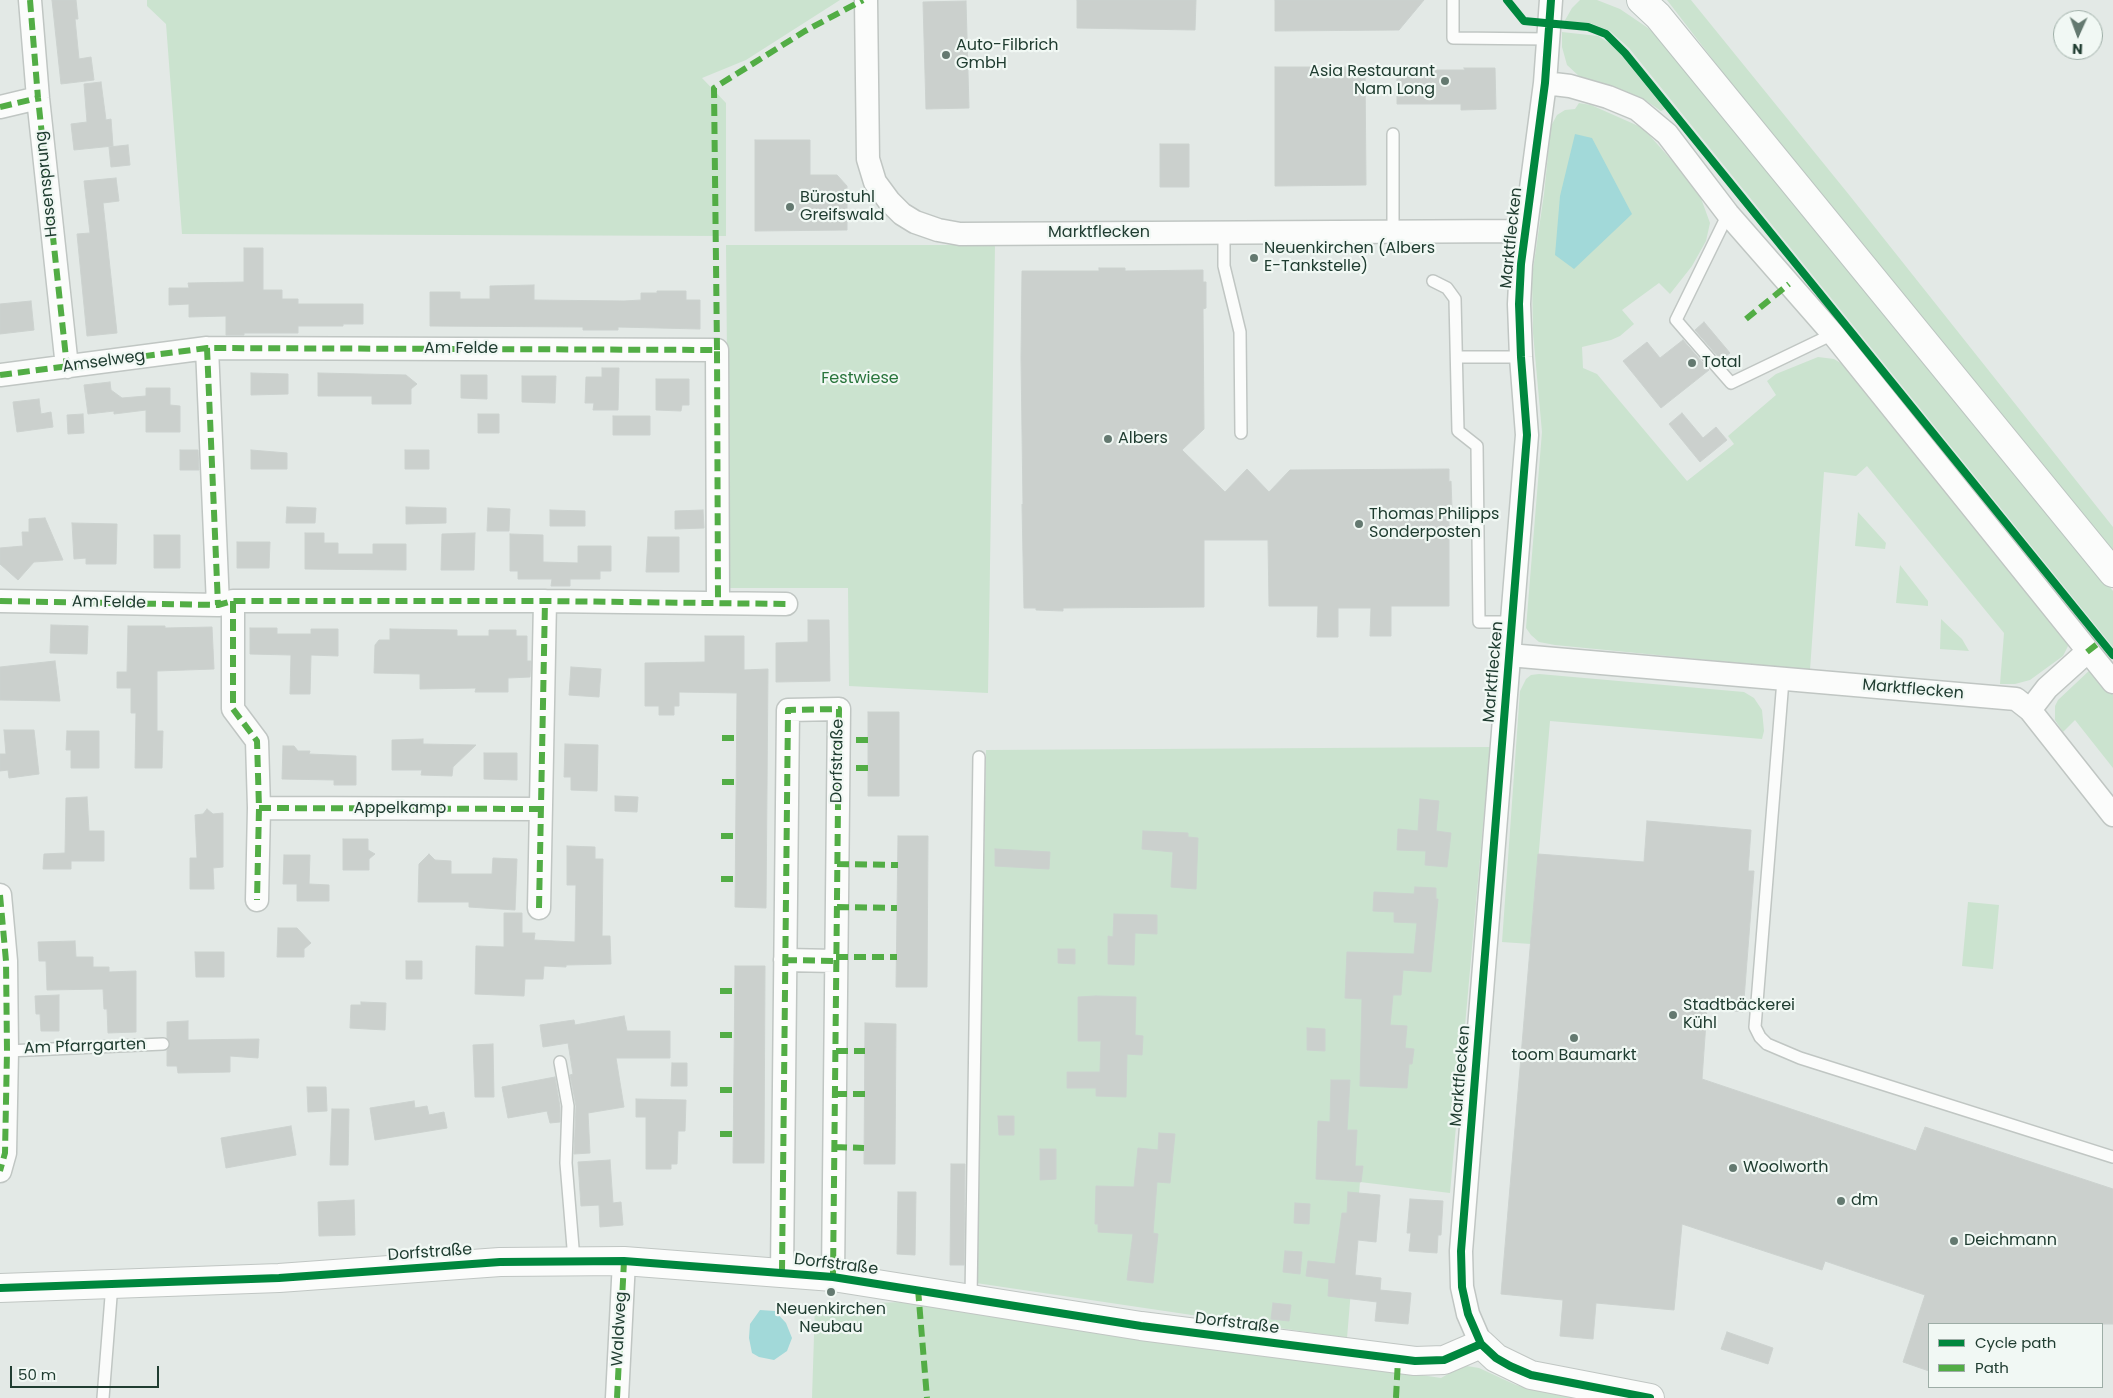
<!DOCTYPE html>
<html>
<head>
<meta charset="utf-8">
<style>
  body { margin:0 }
  #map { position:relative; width:2113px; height:1398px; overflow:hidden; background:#e3e9e6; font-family:Poppins,sans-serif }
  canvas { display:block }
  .legend { position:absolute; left:1928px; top:1323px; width:175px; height:65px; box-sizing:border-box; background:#f1f8f4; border:1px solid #9dada6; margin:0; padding:6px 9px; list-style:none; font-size:15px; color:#203d31 }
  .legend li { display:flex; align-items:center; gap:10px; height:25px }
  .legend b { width:25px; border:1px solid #9dada6 }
  .north { position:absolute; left:2053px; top:10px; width:50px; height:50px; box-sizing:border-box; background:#f1f8f4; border:1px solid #9dada6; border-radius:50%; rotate:182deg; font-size:14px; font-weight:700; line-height:20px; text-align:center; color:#203d31 }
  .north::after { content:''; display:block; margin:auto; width:18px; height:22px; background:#647970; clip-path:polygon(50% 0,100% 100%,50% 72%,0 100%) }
  .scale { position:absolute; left:10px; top:1366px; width:149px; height:22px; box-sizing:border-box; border:2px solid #203d31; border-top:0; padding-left:6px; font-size:15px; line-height:18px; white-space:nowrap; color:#203d31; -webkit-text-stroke:4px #f1f8f4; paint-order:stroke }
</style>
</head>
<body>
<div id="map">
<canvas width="2113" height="1398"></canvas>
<ul class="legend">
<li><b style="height:6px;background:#00873e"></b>Cycle path</li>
<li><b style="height:6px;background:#52ad45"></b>Path</li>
</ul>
<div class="north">N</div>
<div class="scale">50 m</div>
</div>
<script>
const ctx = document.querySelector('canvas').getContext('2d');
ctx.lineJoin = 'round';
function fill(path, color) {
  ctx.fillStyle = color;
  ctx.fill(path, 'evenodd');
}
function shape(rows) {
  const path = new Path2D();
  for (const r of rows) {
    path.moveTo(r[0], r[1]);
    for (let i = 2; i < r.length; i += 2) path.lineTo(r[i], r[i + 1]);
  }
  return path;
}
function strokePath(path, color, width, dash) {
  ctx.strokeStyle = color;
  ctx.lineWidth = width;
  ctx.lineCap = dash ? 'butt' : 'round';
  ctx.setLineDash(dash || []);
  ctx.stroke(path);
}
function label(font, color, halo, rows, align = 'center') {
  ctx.font = font + ' Poppins,sans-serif';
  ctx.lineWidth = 4.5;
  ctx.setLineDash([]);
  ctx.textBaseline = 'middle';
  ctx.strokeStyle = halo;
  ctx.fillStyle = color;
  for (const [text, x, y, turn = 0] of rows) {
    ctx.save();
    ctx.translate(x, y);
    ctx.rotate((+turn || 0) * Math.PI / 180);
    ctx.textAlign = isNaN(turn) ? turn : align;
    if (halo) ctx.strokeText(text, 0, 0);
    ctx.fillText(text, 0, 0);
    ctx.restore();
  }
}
fill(shape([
  [147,0,840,0,746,60,702,78,726,103,726,236,182,234,166,24,147,6],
  [1580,0,1597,0,1620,9,1648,28,1678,55,2113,591,2113,647,1629,48,1610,31,1590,23,1564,22,1572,8],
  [1667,0,1691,0,1850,196,2113,527,2113,554,1760,121],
  [1562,32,1598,36,1614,46,1665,109,1661,111,1645,100,1620,89,1580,77,1567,65,1562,47],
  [1579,103,1591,105,1643,128,1698,190,1710,223,1706,241,1692,266,1670,294,1659,283,1622,310,1634,324,1620,336,1611,340,1582,347,1583,368,1597,374,1687,481,1734,444,1728,436,1776,395,1767,381,1776,374,1818,357,1834,359,1844,365,2066,639,2068,646,2063,656,2030,680,2015,684,2000,684,2004,633,1867,466,1856,476,1824,472,1810,670,1555,645,1539,642,1531,635,1526,628,1542,432,1533,333,1532,276,1544,194,1551,126,1557,115,1565,110,1575,109],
  [726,245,995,245,988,693,849,686,848,588,729,588],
  [1858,512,1886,543,1885,549,1855,546],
  [1900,565,1928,601,1928,606,1896,603],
  [1941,619,1962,639,1969,651,1940,649],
  [2091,669,2113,695,2113,768,2075,720,2063,732,2055,720,2055,706,2058,700],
  [1539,674,1744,692,1754,698,1762,710,1764,731,1762,739,1550,721,1531,944,1502,942,1520,691,1526,679,1531,675],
  [1490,747,1450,1193,1360,1182,1347,1338,976,1283,986,750],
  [1968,902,1999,905,1993,969,1962,966],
  [931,1301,1441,1378,1455,1370,1467,1366,1479,1368,1516,1385,1533,1389,1587,1398,812,1398,815,1305]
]), '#cbe3cf');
fill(shape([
  [1575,134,1592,138,1632,214,1574,269,1555,255,1560,196],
  [760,1310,775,1311,786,1323,792,1338,787,1351,774,1360,759,1357,752,1353,749,1338,750,1324]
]), '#a2d9d9');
const building = shape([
  [52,0,76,0,78,19,75,19,79,59,91,57,94,80,61,84,52,0],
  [1077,0,1196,0,1195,30,1077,28,1077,0],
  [1275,0,1424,0,1399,30,1275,31,1275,0],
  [966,1,969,108,926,109,923,2,966,1],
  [1275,67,1365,67,1366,185,1275,186,1275,67],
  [1464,68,1495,68,1496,109,1461,110,1461,104,1397,104,1397,70,1465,70,1464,68],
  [101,82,106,120,111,119,113,146,74,150,71,124,87,122,84,84,101,82],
  [755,140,810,140,810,175,837,175,847,186,847,230,755,231,755,140],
  [1160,144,1189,144,1189,187,1160,187,1160,144],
  [128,145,130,165,111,167,109,147,128,145],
  [116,178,119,201,103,203,117,333,87,336,77,234,90,233,84,181,116,178],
  [244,248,263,248,263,290,282,290,282,299,298,299,298,304,363,304,363,324,343,324,343,326,298,326,298,333,244,333,244,335,226,335,226,316,189,317,189,304,169,305,169,288,189,288,188,283,244,282,244,248],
  [1099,268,1125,268,1125,271,1203,270,1203,282,1206,282,1206,308,1203,309,1204,429,1182,450,1225,492,1247,469,1269,492,1290,470,1449,469,1449,482,1451,481,1452,508,1449,508,1449,606,1391,606,1391,636,1370,636,1371,608,1338,608,1338,637,1317,637,1318,606,1269,606,1268,540,1204,540,1204,607,1063,608,1063,611,1036,610,1036,608,1024,608,1022,504,1023,505,1021,358,1022,271,1099,271,1099,268],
  [534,285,534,300,624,301,641,300,641,293,657,293,657,291,686,291,686,300,700,300,700,329,618,327,618,330,583,330,583,327,430,326,430,292,460,292,460,299,490,299,490,286,534,285],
  [31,301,34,330,0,334,0,304,31,301],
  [1704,322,1730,353,1721,360,1695,330,1704,322],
  [1683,340,1709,370,1661,408,1623,361,1647,342,1660,358,1683,340],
  [602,368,619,368,618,410,593,410,594,403,585,403,586,377,602,377,602,368],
  [251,373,288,374,288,394,251,395,251,373],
  [318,373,406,375,417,384,411,389,411,404,372,404,372,396,318,396,318,373],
  [461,375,487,375,487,399,461,398,461,375],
  [522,376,556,376,555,403,522,402,522,376],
  [656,379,689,379,689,405,682,405,681,411,656,410,656,379],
  [110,382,111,390,122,398,146,396,146,388,170,388,170,405,180,406,180,432,146,432,146,410,114,414,114,411,88,414,84,385,110,382],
  [39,399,41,414,51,412,53,427,17,432,13,402,39,399],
  [1682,413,1703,438,1716,427,1727,440,1700,462,1669,424,1682,413],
  [83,414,84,433,68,434,67,415,83,414],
  [478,414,499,414,499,433,478,433,478,414],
  [613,416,650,416,650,435,613,435,613,416],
  [180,450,198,450,199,470,180,470,180,450],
  [251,450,287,453,287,469,251,469,251,450],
  [405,450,429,450,429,469,405,469,405,450],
  [287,507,316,508,315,523,286,523,287,507],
  [406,507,446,508,446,523,406,524,406,507],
  [488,508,510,509,509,531,487,531,488,508],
  [550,510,585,511,585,526,550,526,550,510],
  [703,510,704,528,675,529,675,511,703,510],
  [45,518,63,560,34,562,18,580,0,564,0,548,23,546,22,532,29,532,29,519,45,518],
  [72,523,117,524,116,564,86,564,86,558,74,559,72,523],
  [305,533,324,533,324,543,338,543,338,554,373,554,373,544,406,544,406,570,305,569,305,533],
  [475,533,474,570,441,570,442,534,475,533],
  [510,534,543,535,543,562,578,563,578,546,611,546,611,571,600,571,600,579,570,579,570,586,551,586,552,579,518,579,518,571,510,571,510,534],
  [154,535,180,535,180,568,154,568,154,535],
  [648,537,679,537,679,572,646,572,648,537],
  [237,542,270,542,269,568,237,568,237,542],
  [808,620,829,620,830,681,776,682,776,643,808,642,808,620],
  [51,625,88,626,87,654,50,653,51,625],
  [128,626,165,626,165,628,212,627,214,669,157,671,157,731,163,731,162,768,135,768,136,713,131,713,131,688,117,688,117,672,127,672,128,626],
  [250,628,277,628,277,634,311,634,311,629,338,629,338,656,311,655,310,694,290,694,291,655,250,654,250,628],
  [390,629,457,630,457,636,489,636,489,630,516,630,516,636,527,636,527,661,531,661,530,677,508,678,508,692,475,692,476,688,420,689,420,674,374,673,375,645,379,640,390,640,390,629],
  [705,636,744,636,744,670,768,669,766,908,735,907,737,693,679,692,679,706,674,706,674,715,659,715,659,706,645,706,645,663,705,662,705,636],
  [55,661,60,701,0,700,0,667,55,661],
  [571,667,601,669,599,697,569,695,571,667],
  [868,712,899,712,899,796,868,796,868,712],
  [4,730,34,730,39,774,9,778,8,770,0,771,0,754,6,754,4,730],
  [67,731,99,731,99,768,71,768,71,750,66,750,67,731],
  [423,739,423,744,476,745,453,767,452,776,421,775,422,770,392,770,392,740,423,739],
  [565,744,598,745,597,791,571,790,571,777,564,777,565,744],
  [283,746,294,746,298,751,310,751,309,754,356,756,356,785,334,785,334,780,282,779,283,746],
  [484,753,517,753,517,780,484,779,484,753],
  [615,796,638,797,637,812,615,811,615,796],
  [87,797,89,831,104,831,104,861,71,861,71,869,43,869,44,854,65,853,66,798,87,797],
  [1420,799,1439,801,1436,831,1451,833,1447,867,1425,865,1426,851,1397,850,1398,829,1418,831,1420,799],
  [207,809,213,814,223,813,223,867,213,868,214,889,190,889,190,858,197,858,195,815,203,814,207,809],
  [1647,821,1751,830,1748,871,1754,871,1743,1012,1707,1008,1702,1079,1916,1151,1925,1127,2113,1189,2113,1324,1929,1324,1929,1371,1903,1362,1925,1295,1825,1261,1822,1270,1682,1224,1674,1310,1596,1303,1593,1339,1560,1336,1563,1300,1501,1294,1538,854,1644,862,1647,821],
  [1143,831,1188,833,1188,837,1198,838,1196,889,1171,887,1173,852,1142,849,1143,831],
  [898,836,928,836,927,987,896,987,898,836],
  [343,839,368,839,368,850,375,854,369,859,369,870,343,870,343,839],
  [567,846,595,847,595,859,603,859,602,936,610,936,611,964,566,965,566,967,544,966,543,979,525,979,524,996,475,994,476,946,504,947,504,913,522,913,522,933,535,933,534,940,575,942,576,885,567,885,567,846],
  [995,849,1050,852,1049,869,995,866,995,849],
  [429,854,435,860,451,861,451,874,492,874,493,858,517,859,515,910,469,907,469,902,418,902,419,864,429,854],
  [284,855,310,855,309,884,329,885,329,901,297,901,297,884,283,884,284,855],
  [1415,887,1436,888,1436,899,1438,899,1431,972,1403,970,1401,995,1393,995,1390,1025,1407,1026,1405,1048,1414,1049,1412,1064,1409,1064,1407,1088,1360,1086,1362,999,1345,998,1347,952,1414,954,1417,923,1394,922,1394,912,1373,911,1374,892,1414,894,1415,887],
  [1114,914,1157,915,1157,934,1135,933,1134,965,1108,964,1108,936,1113,937,1114,914],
  [278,928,297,928,311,943,304,949,304,957,277,957,278,928],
  [75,941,76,957,93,957,93,967,109,967,109,972,136,971,136,1032,108,1033,107,1009,104,1009,103,989,47,990,46,961,39,961,38,942,75,941],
  [1058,949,1075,949,1075,964,1058,963,1058,949],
  [195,952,224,952,224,977,196,977,195,952],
  [406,961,422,961,422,979,406,979,406,961],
  [735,966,765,966,764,1163,733,1163,735,966],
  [59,995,59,1031,41,1031,40,1014,36,1014,35,996,59,995],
  [1096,996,1136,997,1135,1035,1143,1036,1142,1055,1127,1054,1126,1097,1096,1096,1096,1088,1067,1088,1067,1072,1100,1072,1101,1041,1078,1041,1078,997,1096,996],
  [361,1002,386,1003,385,1030,350,1028,351,1005,361,1005,361,1002],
  [624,1016,627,1031,670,1031,670,1058,616,1058,624,1107,588,1113,590,1153,574,1154,576,1106,570,1075,573,1074,568,1043,543,1047,540,1025,574,1020,575,1025,624,1016],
  [188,1021,188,1040,259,1039,258,1058,230,1056,230,1072,178,1073,177,1066,167,1066,167,1050,170,1044,167,1038,167,1022,188,1021],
  [865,1023,896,1024,895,1164,864,1164,865,1023],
  [1307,1028,1325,1029,1325,1051,1307,1050,1307,1028],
  [493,1044,494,1097,475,1097,473,1045,493,1044],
  [672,1063,687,1063,687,1086,671,1086,672,1063],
  [555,1077,560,1107,560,1122,550,1123,547,1111,508,1118,502,1087,555,1077],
  [1331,1080,1350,1080,1347,1130,1357,1130,1355,1166,1363,1166,1361,1182,1316,1179,1318,1121,1330,1122,1331,1080],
  [307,1087,326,1087,327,1111,308,1112,307,1087],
  [636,1099,686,1100,685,1131,678,1131,677,1164,671,1164,671,1169,646,1169,646,1117,636,1117,636,1099],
  [414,1101,415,1108,427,1106,429,1115,444,1112,447,1128,375,1140,370,1108,414,1101],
  [332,1109,349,1109,348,1165,330,1165,332,1109],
  [998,1116,1014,1116,1014,1135,999,1135,998,1116],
  [291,1126,296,1155,226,1168,221,1138,291,1126],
  [1159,1133,1175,1134,1170,1183,1157,1182,1153,1233,1158,1234,1153,1283,1127,1280,1133,1234,1098,1232,1098,1224,1095,1224,1096,1186,1134,1187,1138,1148,1158,1150,1159,1133],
  [1040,1149,1056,1149,1056,1179,1040,1180,1040,1149],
  [610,1160,613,1203,621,1202,623,1225,600,1227,599,1205,581,1206,578,1162,610,1160],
  [951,1164,965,1164,964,1265,950,1265,951,1164],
  [898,1192,916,1192,915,1255,897,1254,898,1192],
  [1348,1192,1380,1195,1376,1242,1358,1240,1355,1275,1381,1278,1380,1290,1411,1293,1408,1324,1375,1321,1377,1302,1328,1296,1329,1279,1306,1276,1308,1261,1335,1264,1342,1213,1347,1213,1348,1192],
  [1410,1199,1443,1201,1441,1235,1438,1235,1437,1253,1409,1251,1411,1233,1407,1233,1410,1199],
  [354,1200,355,1235,319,1236,318,1202,354,1200],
  [1295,1203,1310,1204,1309,1224,1294,1223,1295,1203],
  [1285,1251,1302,1252,1300,1274,1283,1272,1285,1251],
  [1273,1303,1291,1305,1289,1321,1271,1319,1273,1303],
  [1727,1332,1773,1348,1768,1364,1721,1349,1727,1332]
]);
fill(building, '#cbd0cd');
strokePath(building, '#ccd2cf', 1);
const service = shape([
  [1453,0,1453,38,1548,39],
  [1393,134,1393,232],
  [1728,214,1676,320,1689,335,1731,383,1833,334],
  [1224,232,1224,266,1240,332,1241,433],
  [1433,281,1447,288,1455,299,1458,431,1477,446,1479,622,1512,622],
  [1457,357,1521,357],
  [1783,680,1755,1027,1760,1037,1767,1044,1800,1058,2113,1157],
  [7,1051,163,1044],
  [560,1062,568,1106,566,1163,574,1260],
  [971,1298,979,757],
  [103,1398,112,1284]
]);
const minor = shape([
  [30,0,38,98,67,367],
  [866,0,868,159,875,182,889,201,902,214,915,222,938,230,960,234,1524,231],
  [1545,83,1570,86,1608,97,1637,109,1667,134,1728,214,1833,334,2113,682],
  [0,107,38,98],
  [207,348,218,605],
  [0,375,207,348,717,350,718,603],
  [0,601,218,605,233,601,545,601,786,604],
  [233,601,233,709,257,741,259,808,257,900],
  [1509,655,2016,699,2030,710,2113,815],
  [2030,710,2047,688,2087,652],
  [259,808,540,809],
  [0,895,6,961,7,1051,5,1153,0,1171],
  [539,908,545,601],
  [785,960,836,961],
  [782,1272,788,710,839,709,833,1277],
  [1481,1344,1468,1314,1462,1287,1461,1251,1527,435,1521,357,1519,304,1521,264,1545,83,1551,0],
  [617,1398,624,1261]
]);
const tertiary = shape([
  [0,1288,279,1278,500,1262,624,1261,833,1277,1141,1326,1415,1361,1444,1360,1481,1344,1496,1358,1531,1375,1650,1398]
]);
const secondary = shape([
  [1641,0,1658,16,2113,573]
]);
strokePath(service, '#c0c6c3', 14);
strokePath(minor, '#c0c6c3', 25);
strokePath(tertiary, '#c0c6c3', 30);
strokePath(secondary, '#bcc5c1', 30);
strokePath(service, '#fbfcfb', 11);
strokePath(minor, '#fbfcfb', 22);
strokePath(tertiary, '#fbfcfb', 28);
strokePath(secondary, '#fbfcfb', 28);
strokePath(shape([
  [30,0,38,98,67,367],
  [0,107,38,98],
  [1746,319,1789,284],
  [207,348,218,605],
  [717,350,714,88,805,31,863,0],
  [0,375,207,348,717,350,718,603],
  [0,601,218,605,233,601,545,601,786,604],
  [233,601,233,709,257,741,259,808,257,900],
  [2087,652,2101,641],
  [722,738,736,738],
  [856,740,868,740],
  [856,768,868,768],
  [722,782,736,782],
  [259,808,540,809],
  [721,836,736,836],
  [837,864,898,865],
  [721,879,735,879],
  [0,895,6,961,7,1051,5,1153,0,1171],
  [837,907,897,908],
  [539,908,545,601],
  [836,957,897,957],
  [785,960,836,961],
  [720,991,734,991],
  [720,1035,734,1035],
  [836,1051,865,1051],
  [720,1090,734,1090],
  [835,1094,865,1094],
  [720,1134,733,1134],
  [835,1147,864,1148],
  [782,1272,788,710,839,709,833,1277],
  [918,1289,927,1398],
  [617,1398,624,1261],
  [1396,1398,1398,1359]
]), '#52ad45', 6, [12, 6]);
strokePath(shape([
  [1507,0,1524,21,1588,27,1606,34,1625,53,2113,655],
  [1551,0,1545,83,1521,264,1519,304,1521,357,1527,435,1461,1251,1462,1287,1468,1314,1481,1344,1496,1358,1510,1366,1531,1375,1650,1398],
  [0,1288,279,1278,500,1262,624,1261,833,1277,1141,1326,1415,1361,1444,1360,1481,1344]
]), '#00873e', 8);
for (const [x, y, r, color] of [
  [946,55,5,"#647970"],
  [1445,81,5,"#647970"],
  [790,207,5,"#647970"],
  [1254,258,5,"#647970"],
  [1692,363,5,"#647970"],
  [1108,439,5,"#647970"],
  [1359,524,5,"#647970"],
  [1673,1015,5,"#647970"],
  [1574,1038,5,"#647970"],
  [1733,1168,5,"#647970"],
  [1841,1201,5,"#647970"],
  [1954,1241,5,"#647970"],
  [831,1292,5,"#647970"]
]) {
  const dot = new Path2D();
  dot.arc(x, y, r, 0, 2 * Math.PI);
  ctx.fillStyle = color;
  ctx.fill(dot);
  strokePath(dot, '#f1f8f4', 2);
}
label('16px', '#203d31', '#f1f8f4', [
  ["Auto-Filbrich",956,46],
  ["GmbH",956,64],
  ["Asia Restaurant",1435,72,"right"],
  ["Nam Long",1435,90,"right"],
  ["Bürostuhl",800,198],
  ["Greifswald",800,216],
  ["Neuenkirchen (Albers",1264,249],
  ["E-Tankstelle)",1264,267],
  ["Total",1702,363],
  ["Albers",1118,439],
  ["Thomas Philipps",1369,515],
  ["Sonderposten",1369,533],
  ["Stadtbäckerei",1683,1006],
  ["Kühl",1683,1024],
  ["toom Baumarkt",1574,1056,"center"],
  ["Woolworth",1743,1168],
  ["dm",1851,1201],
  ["Deichmann",1964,1241],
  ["Neuenkirchen",831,1310,"center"],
  ["Neubau",831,1328,"center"]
], 'left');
label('16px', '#203d31', '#f1f8f4', [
  ["Hasensprung",47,184,-96],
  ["Marktflecken",1099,233],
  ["Marktflecken",1512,238,-84],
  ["Am Felde",461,349],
  ["Amselweg",104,362,-8],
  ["Am Felde",109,603,1],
  ["Marktflecken",1494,672,-85],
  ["Marktflecken",1913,690,5],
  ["Dorfstraße",838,761,-89],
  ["Appelkamp",400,809],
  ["Am Pfarrgarten",85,1047,-2],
  ["Marktflecken",1461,1076,-85],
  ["Dorfstraße",430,1253,-4],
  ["Dorfstraße",836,1265,7],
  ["Dorfstraße",1237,1324,7],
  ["Waldweg",620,1329,-87]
]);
label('16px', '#29753c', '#f1f8f4', [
  ["Festwiese",860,379]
]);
</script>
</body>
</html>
